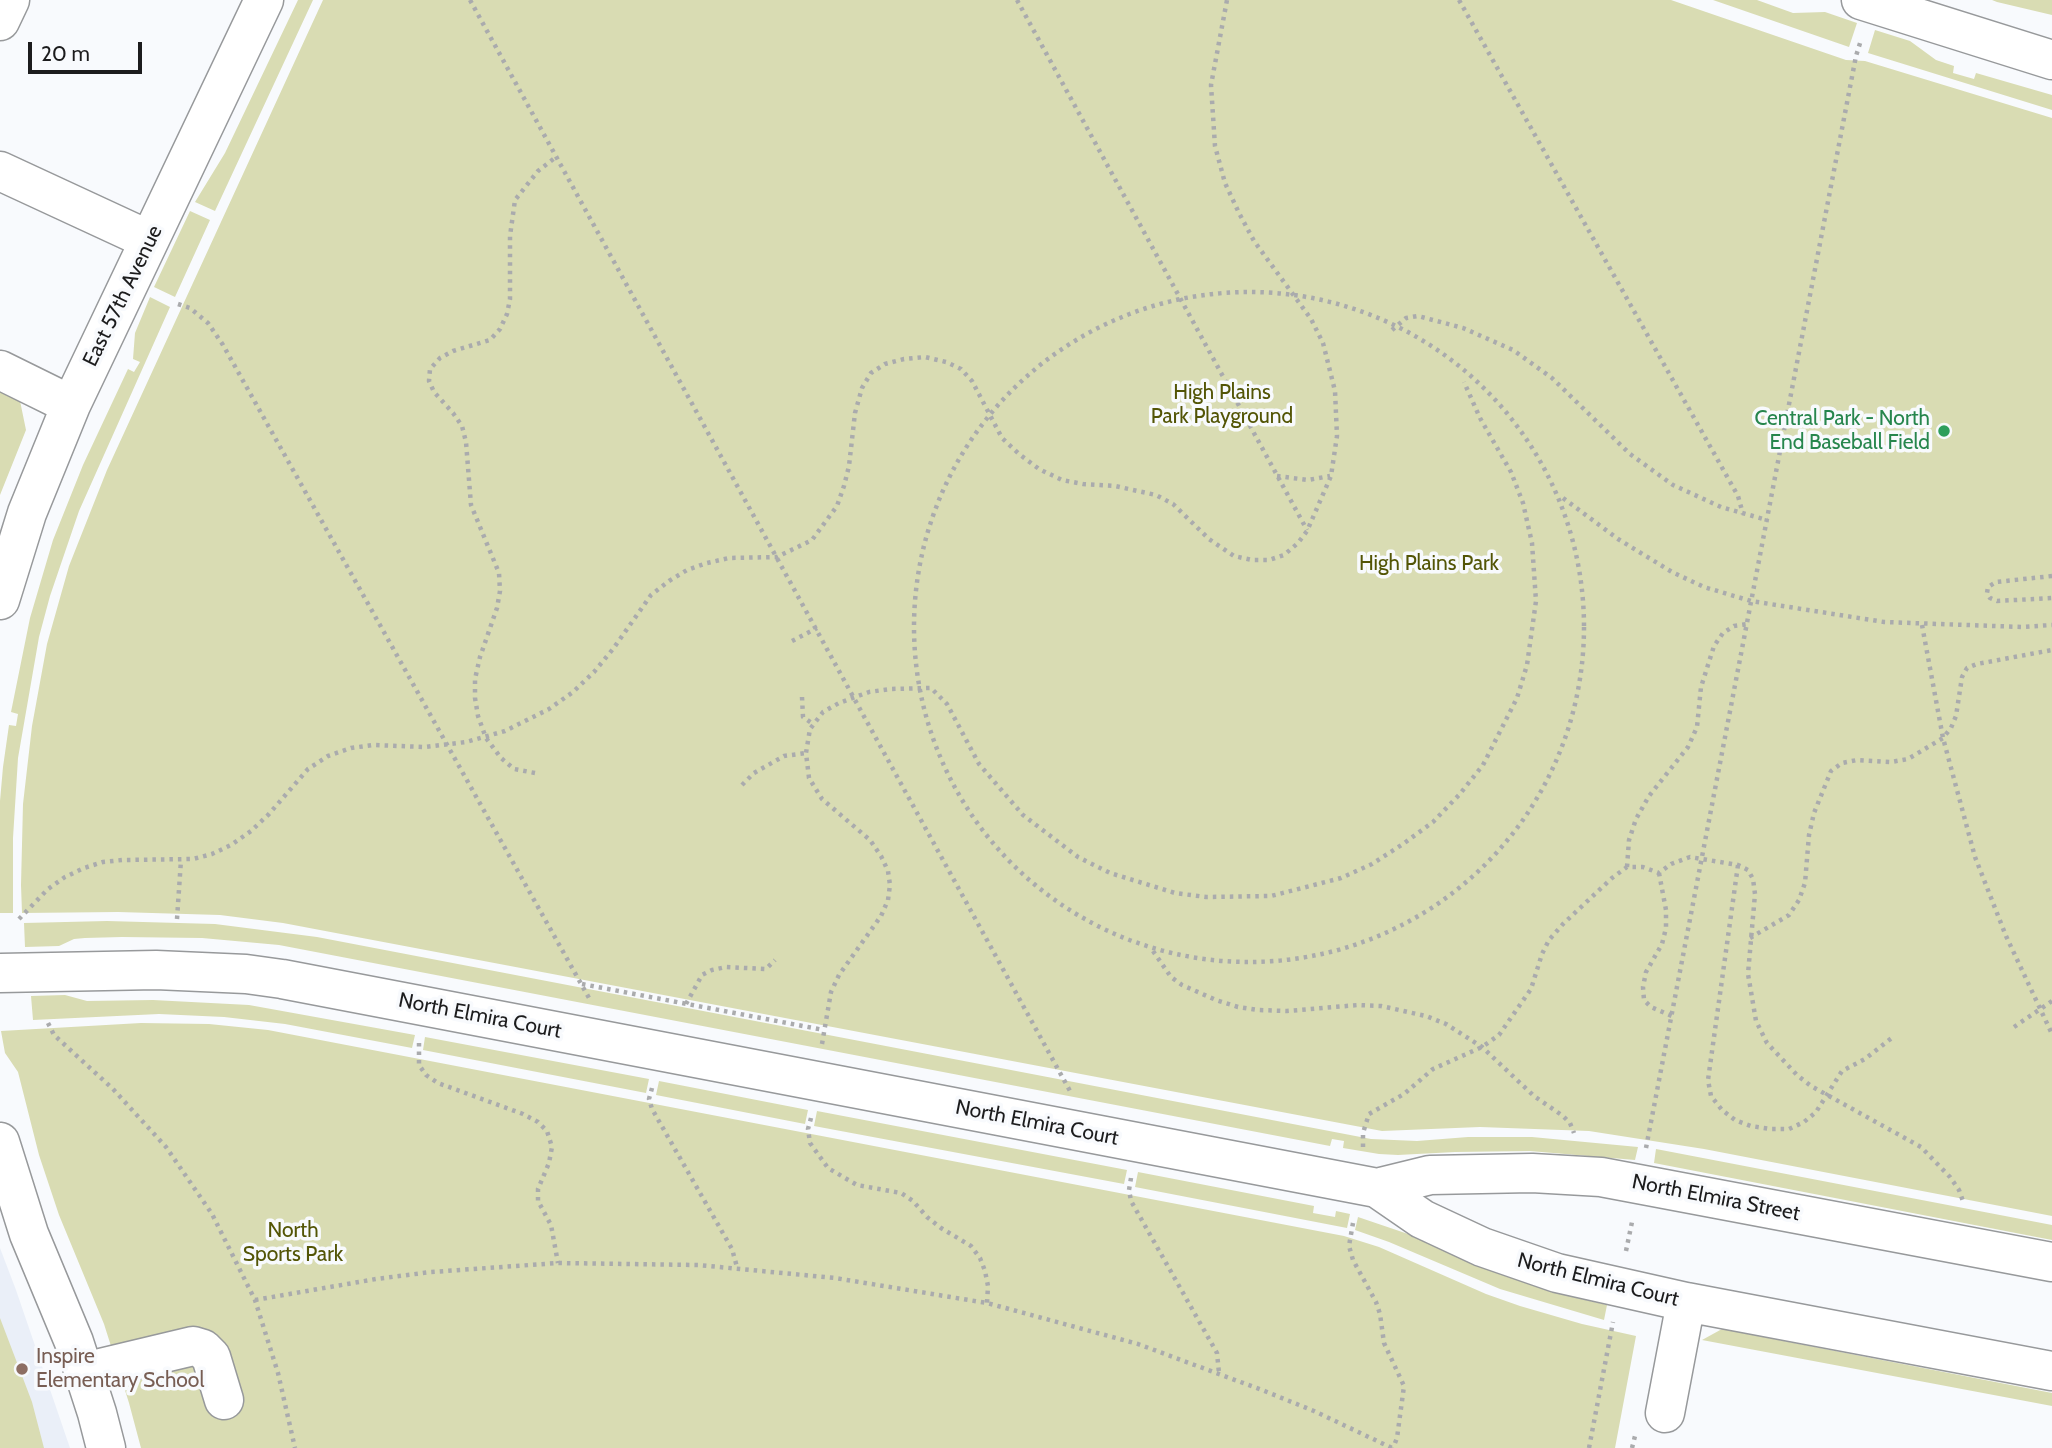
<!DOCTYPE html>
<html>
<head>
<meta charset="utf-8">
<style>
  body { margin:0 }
  #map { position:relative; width:2052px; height:1448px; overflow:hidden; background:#f8fafd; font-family:Cabin,sans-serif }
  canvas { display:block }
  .scale { position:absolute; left:28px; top:42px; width:114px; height:32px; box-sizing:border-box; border:4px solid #1c1c1d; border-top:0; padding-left:9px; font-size:21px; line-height:24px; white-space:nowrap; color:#1c1c1d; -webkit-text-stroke:5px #f8fafd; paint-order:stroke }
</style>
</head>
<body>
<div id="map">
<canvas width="2052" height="1448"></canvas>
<div class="scale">20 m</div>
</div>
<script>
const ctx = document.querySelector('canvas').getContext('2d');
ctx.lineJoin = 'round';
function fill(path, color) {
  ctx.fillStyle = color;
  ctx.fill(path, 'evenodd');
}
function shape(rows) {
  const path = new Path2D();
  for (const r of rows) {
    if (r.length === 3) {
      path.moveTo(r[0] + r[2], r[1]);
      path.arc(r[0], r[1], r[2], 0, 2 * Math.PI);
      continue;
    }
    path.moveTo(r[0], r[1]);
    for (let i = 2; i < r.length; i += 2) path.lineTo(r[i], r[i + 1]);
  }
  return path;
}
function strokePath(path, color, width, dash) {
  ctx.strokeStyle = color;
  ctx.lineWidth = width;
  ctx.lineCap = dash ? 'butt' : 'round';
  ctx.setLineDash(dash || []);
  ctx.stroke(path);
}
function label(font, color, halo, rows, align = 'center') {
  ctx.font = font + ' Cabin,sans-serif';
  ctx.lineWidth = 7;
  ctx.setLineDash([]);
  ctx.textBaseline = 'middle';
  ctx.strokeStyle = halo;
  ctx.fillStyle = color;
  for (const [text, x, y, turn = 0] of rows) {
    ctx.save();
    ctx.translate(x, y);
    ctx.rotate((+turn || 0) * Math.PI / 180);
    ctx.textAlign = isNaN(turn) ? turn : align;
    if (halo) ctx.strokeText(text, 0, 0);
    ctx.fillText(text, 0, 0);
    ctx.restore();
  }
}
fill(shape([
  [0,1248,16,1290,70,1448,0,1448]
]), '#eaeff8');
fill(shape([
  [298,0,313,0,215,211,195,202,225,153],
  [323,0,1671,0,1846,60,1865,61,2052,118,2052,1216,1704,1149,1589,1131,1480,1127,1382,1131,283,923,220,915,118,912,22,913,21,885,23,804,32,726,47,644,69,566,107,470],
  [1713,0,1757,0,1793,13,1825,12,1857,23,1849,47],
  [1992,0,2052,0,2052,15,1997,2],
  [1875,30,1910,41,1936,60,1954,66,1953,73,1974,79,1976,73,2052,95,2052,110,1868,53],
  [190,211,210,220,175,297,154,287],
  [150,297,170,307,79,511,50,596,39,637,18,758,13,838,13,913,0,913,0,801,3,767,9,725,16,726,18,714,11,712,30,618,53,540,83,465,128,369,134,372,140,362,133,359,135,333],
  [0,387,19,396,26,430,0,495],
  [107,921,215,924,317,937,1371,1139,1417,1141,1468,1137,1532,1137,1638,1147,1635,1160,1530,1151,1455,1152,1398,1155,1379,1154,1343,1148,1344,1141,1332,1139,1330,1146,279,945,202,938,122,937,85,938,74,939,59,946,25,947,24,923],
  [65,995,87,1001,153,1000,249,1005,415,1035,412,1048,285,1024,224,1017,159,1014,33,1020,31,996],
  [141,1023,209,1024,268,1030,1344,1236,1379,1247,1486,1294,1520,1306,1582,1324,1636,1336,1615,1448,141,1448,129,1403,104,1324,59,1215,39,1155,18,1072,5,1053,1,1031],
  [425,1037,649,1079,646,1093,423,1050],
  [659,1081,808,1110,805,1124,656,1095],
  [817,1111,1127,1170,1124,1184,814,1126],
  [1656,1149,2052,1225,2052,1240,1654,1163],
  [1138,1172,1314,1206,1313,1213,1335,1217,1336,1211,1350,1214,1347,1228,1135,1187],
  [1358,1217,1411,1235,1498,1273,1556,1293,1607,1305,1604,1320,1500,1289,1389,1242,1355,1230],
  [0,1318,32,1402,44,1448,0,1448],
  [1722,1329,2052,1393,2052,1406,1702,1340]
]), '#d9dcb3');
const minor = shape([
  [1861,0,2052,60],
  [0,21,10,0],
  [0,171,149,240],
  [0,370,71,405],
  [0,600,27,513,71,405,264,0],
  [0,973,156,970,246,974,282,979,1377,1188,1422,1219,1482,1247,1557,1273,1686,1302,2052,1371],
  [0,1142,29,1234,74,1342,97,1413,106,1448],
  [1377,1188,1430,1175,1532,1173,1601,1177,2052,1262],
  [84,1372,193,1346,203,1349,211,1357,224,1400],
  [1665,1413,1686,1302]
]);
strokePath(minor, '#97999b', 41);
strokePath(shape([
  [470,0,1070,1091],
  [1017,0,1307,530],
  [1459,0,1738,496,1743,514],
  [1249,627,335],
  [178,304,190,308,208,323,223,345,589,998],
  [1392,330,1406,318,1418,316,1463,328,1513,350,1552,378,1630,454,1673,485,1721,507,1767,520],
  [1277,476,1308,480,1330,476],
  [1563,498,1618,539,1672,572,1704,587,1751,601,1884,622,2022,627,2052,625],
  [2052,576,1996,582,1988,587,1987,593,1990,598,1997,601,2052,598],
  [1922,625,1943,738,1975,857,2006,936,2052,1034],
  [792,641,817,628],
  [802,697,803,717,813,724],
  [535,773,514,769,501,758,486,738,478,716,475,698,475,679,480,657,497,608,500,591,499,573,471,505,466,442,462,426,453,413,434,392,429,381,430,369,440,358,453,351,490,340,500,329,507,314,510,299,510,236,515,200,538,171,556,157],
  [742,785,754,773,784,756,806,753],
  [1738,865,1708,1080,1711,1096,1722,1110,1735,1120,1751,1126,1771,1129,1789,1129,1804,1122,1816,1112,1842,1071,1865,1059,1893,1037],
  [1627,867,1629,840,1636,819,1649,796,1688,747,1697,727,1701,687,1714,646,1723,633,1734,626,1748,624],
  [1659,873,1666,910,1666,928,1662,944,1646,972,1643,987,1644,1000,1651,1007,1672,1016],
  [19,919,48,889,65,877,84,868,103,862,122,860,193,859,212,854,231,845,251,831,269,814,308,769,328,756,351,748,373,745,425,747,466,742,505,731,549,709,573,692,594,672,613,649,651,595,669,581,687,570,707,563,729,558,777,557,812,540,837,506,844,486,849,466,855,413,862,388,871,373,885,364,904,359,925,357,946,362,961,369,972,381,1002,438,1019,454,1039,469,1062,480,1083,484,1115,486,1156,495,1173,504,1209,539,1234,556,1252,560,1269,560,1284,555,1298,543,1307,531,1331,476,1337,436,1335,391,1323,343,1311,319,1254,241,1239,213,1225,183,1215,146,1211,85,1227,0],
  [177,919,181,860],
  [1750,938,1789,915,1799,900,1805,883,1809,835,1814,813,1831,771,1842,763,1857,760,1891,762,1908,759,1943,738,1951,728,1956,716,1962,677,1967,668,1977,664,2052,650],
  [1153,951,1171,977,1182,985,1216,1000,1238,1007,1258,1010,1287,1011,1358,1005,1381,1006,1426,1016,1446,1024,1482,1047,1534,1096,1563,1116,1570,1123,1574,1133],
  [582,984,824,1030],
  [686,1004,702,975,712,970,726,967,766,969,775,960],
  [48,1023,54,1035,113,1089,166,1147,212,1214,255,1300,278,1373,295,1448],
  [2014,1027,2052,1001],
  [419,1043,419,1065,426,1075,438,1083,523,1114,538,1122,547,1131,552,1147,549,1163,538,1189,538,1201,551,1225,558,1263],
  [822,1044,831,992,839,975,881,916,888,900,890,885,888,871,881,856,870,840,822,799,809,778,806,753,810,729,823,712,839,703,869,692,890,689,931,688,947,704,979,764,1023,815,1078,857,1110,873,1175,893,1206,897,1271,896,1341,878,1372,864,1403,844,1433,822,1459,795,1483,765,1517,698,1527,665,1536,601,1532,543,1523,503,1511,472,1480,418,1464,382],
  [652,1088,649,1099,652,1109,732,1249,737,1267],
  [811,1118,808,1129,810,1143,828,1168,857,1185,901,1193,913,1201,927,1217,941,1228,971,1246,980,1258,985,1271,988,1286,987,1303],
  [1363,1147,1363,1133,1369,1114,1404,1094,1433,1069,1482,1047,1499,1035,1531,989,1542,954,1549,940,1563,924,1612,878,1627,867,1643,867,1659,873,1671,864,1690,857,1738,865,1748,870,1753,879,1755,894,1748,974,1756,1021,1767,1043,1797,1075,1811,1086,1921,1147,1950,1177,1959,1190,1964,1204],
  [1646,1148,1856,56,1861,40],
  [1131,1178,1129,1190,1131,1201,1217,1353,1219,1373],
  [1353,1223,1349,1246,1353,1260,1376,1302,1380,1314,1384,1343,1404,1386,1397,1438,1393,1448],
  [1626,1251,1632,1222],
  [255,1300,376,1279,431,1272,558,1263,698,1265,835,1278,987,1303,1138,1344,1262,1390,1314,1411,1392,1448],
  [1589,1448,1613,1322],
  [1632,1448,1635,1436]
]), '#aaabad', 4.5, [3.5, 5]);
strokePath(minor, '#fff', 38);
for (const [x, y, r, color] of [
  [1944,431,7,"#2e9e5b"],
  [22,1369,7,"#8d6e63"]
]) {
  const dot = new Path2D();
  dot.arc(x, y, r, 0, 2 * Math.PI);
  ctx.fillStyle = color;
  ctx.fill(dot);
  strokePath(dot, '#f8fafd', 2.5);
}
label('21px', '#1c1c1d', '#f8fafd', [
  ["East 57th Avenue",123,296,-64],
  ["North Elmira Court",480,1016,11],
  ["North Elmira Court",1037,1123,11],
  ["North Elmira Street",1716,1198,11],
  ["North Elmira Court",1598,1280,14]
]);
label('21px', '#535506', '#f8fafd', [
  ["High Plains",1222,393],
  ["Park Playground",1222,417],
  ["High Plains Park",1429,564],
  ["North",293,1231],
  ["Sports Park",293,1255]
]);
label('21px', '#27864d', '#f8fafd', [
  ["Central Park - North",1930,419],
  ["End Baseball Field",1930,443]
], 'right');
label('21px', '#785e54', '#f8fafd', [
  ["Inspire",36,1357],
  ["Elementary School",36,1381]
], 'left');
</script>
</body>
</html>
